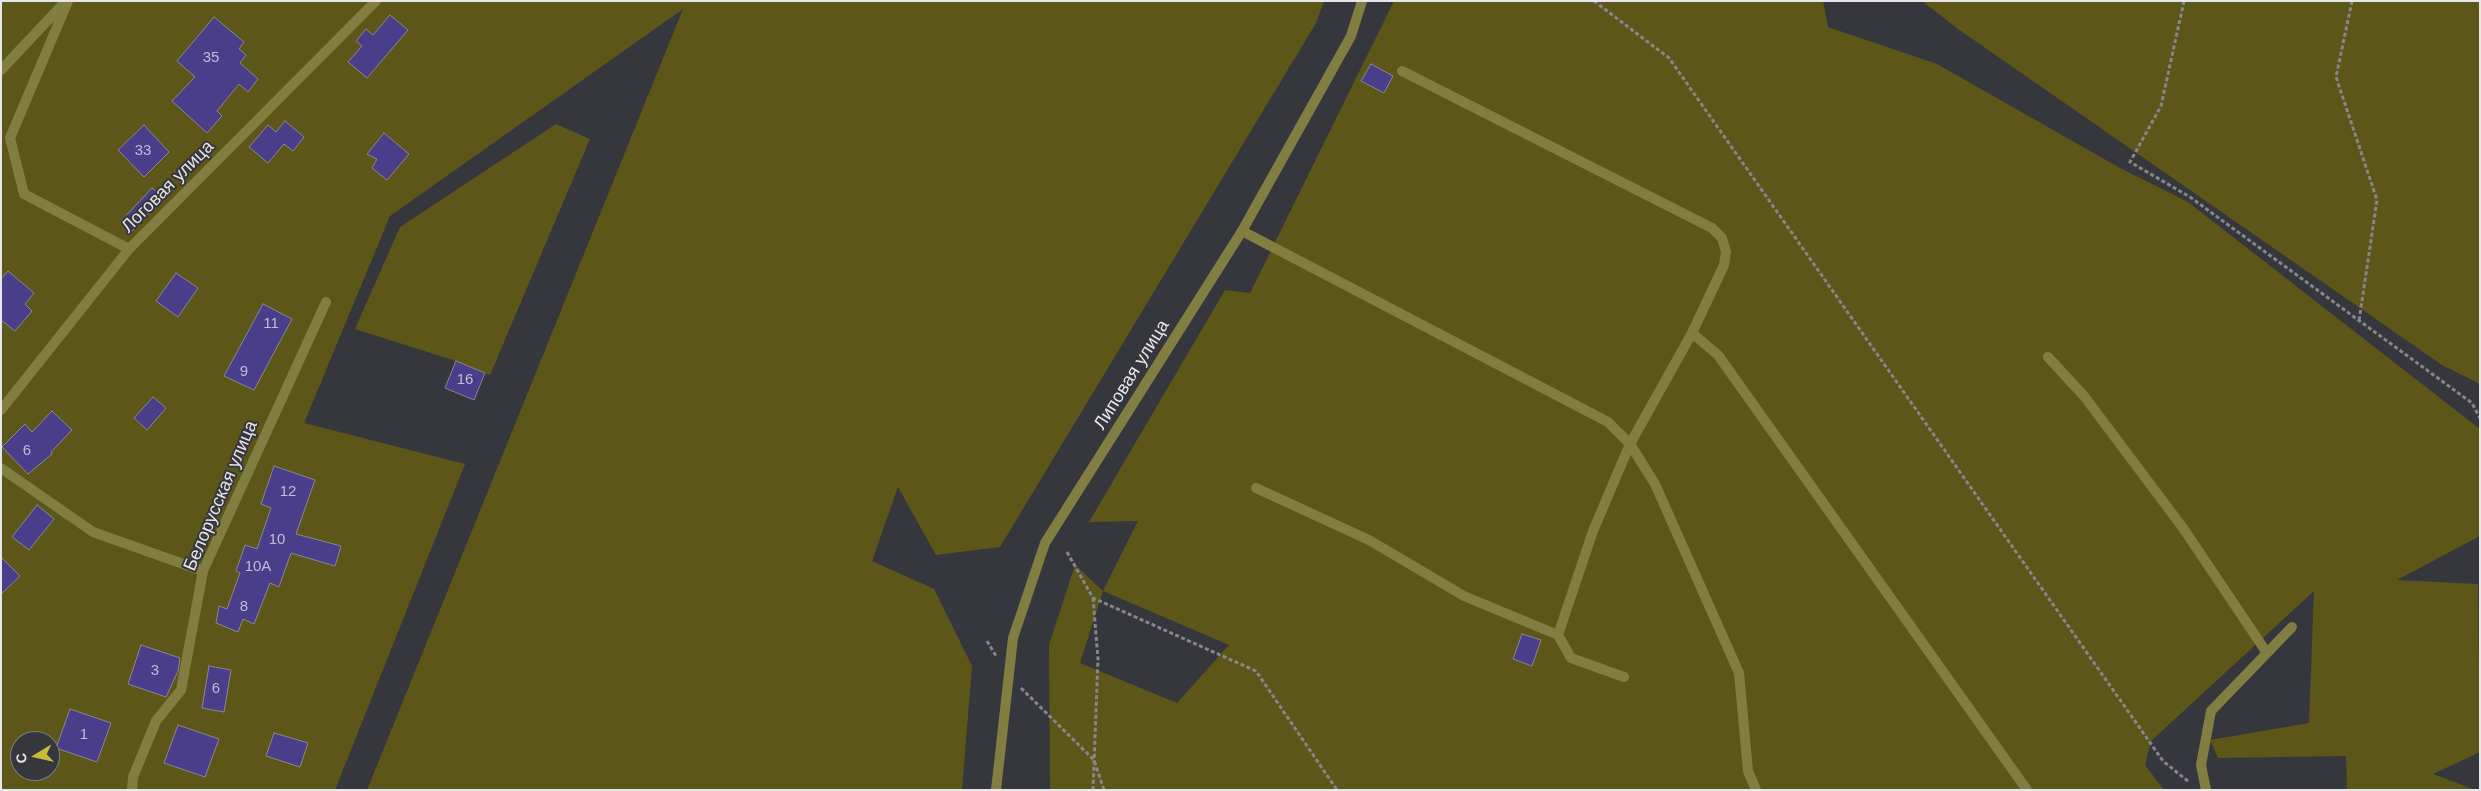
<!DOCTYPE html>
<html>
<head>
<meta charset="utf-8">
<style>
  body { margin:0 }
  #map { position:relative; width:2481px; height:791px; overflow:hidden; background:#36363d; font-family:Arial,sans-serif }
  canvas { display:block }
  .frame { position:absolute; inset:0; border:2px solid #e7e6eb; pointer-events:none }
  .north { position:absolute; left:10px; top:731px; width:50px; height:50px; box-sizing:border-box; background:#36363d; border:1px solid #7d7c83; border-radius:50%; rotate:261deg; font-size:14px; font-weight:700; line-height:20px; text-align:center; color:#e7e6eb }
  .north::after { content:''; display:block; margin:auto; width:18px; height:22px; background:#c6bc3c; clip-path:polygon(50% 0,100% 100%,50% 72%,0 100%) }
</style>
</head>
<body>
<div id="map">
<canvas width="2481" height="791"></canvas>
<div class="frame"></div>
<div class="north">С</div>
</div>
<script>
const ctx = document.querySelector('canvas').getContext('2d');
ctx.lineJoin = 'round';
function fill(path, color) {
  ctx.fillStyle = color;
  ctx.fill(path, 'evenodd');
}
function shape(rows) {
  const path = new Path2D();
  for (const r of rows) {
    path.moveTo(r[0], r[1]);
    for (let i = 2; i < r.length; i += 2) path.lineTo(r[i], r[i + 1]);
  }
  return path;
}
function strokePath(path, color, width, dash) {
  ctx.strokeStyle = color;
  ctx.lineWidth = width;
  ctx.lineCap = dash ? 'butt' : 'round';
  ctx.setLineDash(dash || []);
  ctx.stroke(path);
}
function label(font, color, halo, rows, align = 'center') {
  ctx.font = font + ' Arial,sans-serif';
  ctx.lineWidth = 4;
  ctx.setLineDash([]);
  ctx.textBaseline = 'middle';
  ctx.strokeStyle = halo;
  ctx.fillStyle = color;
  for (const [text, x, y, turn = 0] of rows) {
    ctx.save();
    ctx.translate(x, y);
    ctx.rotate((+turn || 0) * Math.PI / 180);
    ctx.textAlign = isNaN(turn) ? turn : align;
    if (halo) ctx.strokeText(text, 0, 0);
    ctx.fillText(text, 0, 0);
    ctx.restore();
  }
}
fill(shape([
  [1,1,1324,1,1316,23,1000,547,936,555,898,487,872,561,934,589,972,666,962,790,367,790,683,9,390,216,304,423,465,464,335,790,1,790],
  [20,741,50,741,50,771,20,771],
  [1394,1,1823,1,1828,27,1937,64,2120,168,2188,202,2480,429,2480,536,2397,580,2478,584,2480,752,2433,774,2475,790,2347,790,2346,756,2218,758,2210,740,2309,723,2314,591,2151,741,2145,765,2164,790,1050,790,1049,645,1075,565,1103,591,1138,521,1089,522,1225,290,1250,293],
  [1103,591,1229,645,1177,703,1080,663],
  [1922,1,2480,1,2480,384,2442,365,1958,29],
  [556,124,590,139,490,375,456,361,355,329,400,227]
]), '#5c5718');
const building = shape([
  [390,15,408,30,367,78,348,62,362,46,356,41,366,29,373,35,390,15],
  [214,17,244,42,239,49,246,55,240,63,258,79,248,92,239,84,217,111,222,116,207,133,172,101,195,77,177,61,214,17],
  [1371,64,1393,76,1384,93,1361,81,1371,64],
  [285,121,304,137,293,151,284,144,268,163,249,147,268,125,276,132,285,121],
  [144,125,169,152,144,177,118,150,144,125],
  [384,133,409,154,387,180,372,168,377,159,367,154,384,133],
  [152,188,163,198,131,232,120,222,152,188],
  [8,271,34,293,25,304,32,311,15,331,1,320,1,279,8,271],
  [176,273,198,288,178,317,156,301,176,273],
  [263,304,292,319,254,390,224,376,263,304],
  [456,361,485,373,474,400,445,388,456,361],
  [153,397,166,408,147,430,134,418,153,397],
  [52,411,72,430,51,452,52,454,28,474,2,447,25,424,32,432,52,411],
  [274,466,315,480,296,534,341,546,335,566,291,553,279,587,270,583,254,624,243,619,238,632,216,623,219,606,227,609,240,573,236,571,245,545,257,549,271,508,261,504,274,466],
  [37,505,54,519,29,550,12,537,37,505],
  [1,557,20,576,1,594,1,557],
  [1522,634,1541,640,1532,666,1513,659,1522,634],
  [141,645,180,658,178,671,166,697,128,684,141,645],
  [209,666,231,670,224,712,202,708,209,666],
  [70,709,111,723,97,762,56,748,70,709],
  [178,725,219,739,205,777,164,763,178,725],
  [274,733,308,743,300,767,266,756,274,733]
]);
fill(building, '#4a3d8a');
strokePath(building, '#898991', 1);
strokePath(shape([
  [1594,1,1669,58,2163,761,2189,782],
  [2184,1,2161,106,2130,162,2190,197,2472,403,2480,418],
  [2352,1,2336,77,2377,200,2359,321],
  [1067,552,1093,598,1256,671,1337,790],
  [1093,598,1098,659,1093,790],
  [987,641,996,656],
  [1021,688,1094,760,1104,790]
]), '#86868c', 3, [4, 2.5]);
strokePath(shape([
  [1242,231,1608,422,1630,444,1655,484,1739,673,1748,771,1756,790],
  [1692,333,1718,355,2027,790],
  [2048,357,2084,396,2183,528,2267,653,2211,711,2201,765,2206,790],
  [1256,488,1369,540,1464,596,1558,635,1593,531,1630,444,1692,333,1724,265,1726,252,1722,238,1712,228,1402,71],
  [1558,635,1571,658,1624,677],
  [2267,653,2292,627]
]), '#827e41', 10);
strokePath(shape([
  [68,1,10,138,24,194,129,249],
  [1,70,64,3],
  [1,410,129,249,376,1],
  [1,468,93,532,203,571],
  [132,790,133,777,156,721,181,690,203,571,326,302],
  [996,790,1013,638,1045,543,1242,231,1351,36,1362,1]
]), '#827e41', 10);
label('15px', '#c0bcd3', null, [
  ["35",211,58],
  ["33",143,151],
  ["11",271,324],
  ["9",244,372],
  ["16",465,380],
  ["6",27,451],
  ["12",288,492],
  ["10",277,540],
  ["10А",258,567],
  ["8",244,607],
  ["3",155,671],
  ["6",216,689],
  ["1",84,735]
]);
label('18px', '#e7e6eb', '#36363d', [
  ["Логовая улица",168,187,-45],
  ["Липовая улица",1132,375,-58],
  ["Белорусская улица",221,496,-67]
]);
</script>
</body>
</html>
